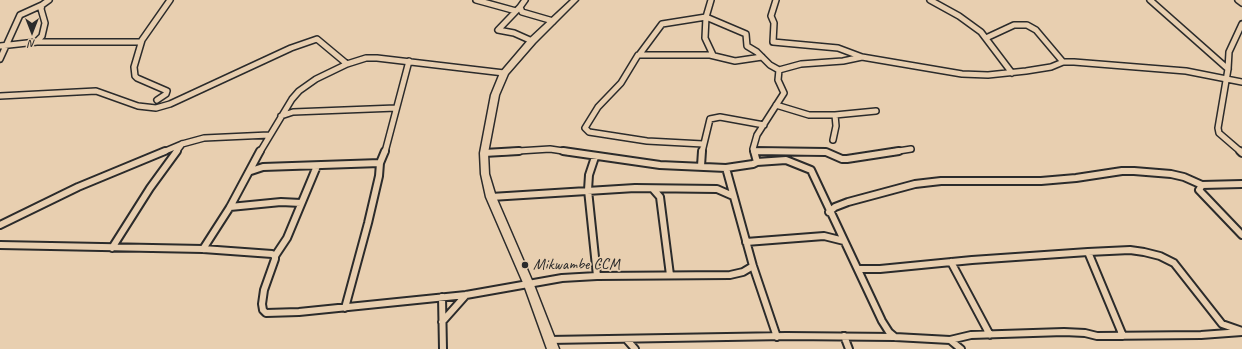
<!DOCTYPE html>
<html>
<head>
<meta charset="utf-8">
<style>
  body { margin:0 }
  #map { position:relative; width:1242px; height:349px; overflow:hidden; background:#e8cfb0; font-family:Caveat,sans-serif }
  canvas { display:block }
  .north { position:absolute; left:12px; top:12px; width:40px; height:40px; -webkit-text-stroke:3px #e8cfb0; paint-order:stroke; rotate:180deg; font-size:11px; font-weight:700; line-height:16px; text-align:center; color:#2b2b2b }
  .north::after { content:''; display:block; margin:auto; width:14px; height:18px; background:#2b2b2b; clip-path:polygon(50% 0,100% 100%,50% 72%,0 100%) }
</style>
</head>
<body>
<div id="map">
<canvas width="1242" height="349"></canvas>
<div class="north">N</div>
</div>
<script>
const ctx = document.querySelector('canvas').getContext('2d');
ctx.lineJoin = 'round';
function shape(rows) {
  const path = new Path2D();
  for (const r of rows) {
    path.moveTo(r[0], r[1]);
    for (let i = 2; i < r.length; i += 2) path.lineTo(r[i], r[i + 1]);
  }
  return path;
}
function strokePath(path, color, width, dash) {
  ctx.strokeStyle = color;
  ctx.lineWidth = width;
  ctx.lineCap = dash ? 'butt' : 'round';
  ctx.setLineDash(dash || []);
  ctx.stroke(path);
}
function fill(path, color) {
  ctx.fillStyle = color;
  ctx.fill(path, 'evenodd');
}
function label(font, color, halo, rows, align = 'center') {
  ctx.font = font + ' Caveat,sans-serif';
  ctx.lineWidth = 3.5;
  ctx.setLineDash([]);
  ctx.textBaseline = 'middle';
  ctx.strokeStyle = halo;
  ctx.fillStyle = color;
  for (const [text, x, y, turn = 0] of rows) {
    ctx.save();
    ctx.translate(x, y);
    ctx.rotate((+turn || 0) * Math.PI / 180);
    ctx.textAlign = isNaN(turn) ? turn : align;
    if (halo) ctx.strokeText(text, 0, 0);
    ctx.fillText(text, 0, 0);
    ctx.restore();
  }
}
const streetFar1 = shape([
  [476,0,516,11],
  [525,0,520,7,522,12,553,21],
  [711,0,706,17,705,38,713,55],
  [776,0,771,16,774,23,773,42,838,48,862,57],
  [930,0,959,16,981,32,1012,73],
  [1150,0,1228,69],
  [1238,0,1242,3],
  [520,7,498,30,514,33,532,41],
  [986,38,1014,25,1027,25,1036,30,1063,62],
  [36,42,42,36,45,23,41,9,42,5,49,0],
  [0,46,36,42,141,42],
  [639,55,662,24,706,17,746,34,747,46,757,52,770,65,779,70],
  [0,59,20,15,42,5],
  [0,96,96,91,138,106,156,108,170,104,291,48,317,39,347,64],
  [157,100,166,94,167,91,137,78,135,76,134,67,142,40,170,0],
  [776,105,809,115,835,115,876,111],
  [281,116,293,112,396,108],
  [833,140,836,126,835,115],
  [703,144,647,141,589,132,585,128,598,107,621,83,638,55,710,55,735,61,762,57],
  [754,151,825,152],
  [163,152,182,144,204,138,269,135],
  [176,152,182,144],
  [260,152,292,99,299,91,316,79,347,64,366,58,377,58,504,73],
  [385,152,409,61],
  [502,152,550,149,570,152],
  [702,152,710,119,720,117,764,125],
  [754,152,753,149,757,135,784,93,778,80,779,70,801,64,843,61,862,57,962,74,988,75,1026,71,1051,67,1063,62,1074,62,1186,71,1242,82],
  [892,152,911,149],
  [1241,152,1219,133,1218,128,1228,69,1229,52,1242,24]
]);
const street = shape([
  [563,151,660,165,726,168,753,164,757,162,754,151],
  [754,151,826,152,842,159,847,159,899,151],
  [1240,151,1242,153],
  [484,153,519,151],
  [595,157,589,175,588,190,597,276],
  [757,162,786,160,811,170,882,321,889,332,895,337],
  [701,166,702,151],
  [726,168,753,266,777,337],
  [251,171,263,167,380,163],
  [1242,184,1202,185,1199,190,1242,235],
  [653,189,660,197,670,275],
  [491,197,635,188,717,189,733,196],
  [230,207,281,202,301,203],
  [829,212,835,207,848,202,915,184,941,181,1041,181,1076,178,1122,171,1134,171,1171,174,1184,177,1202,185],
  [0,225,78,187,165,151],
  [746,242,824,236,844,241],
  [0,245,203,249,272,254,275,256,275,259,264,290,262,304,263,310,266,313,299,312,466,295,562,278,597,276,730,275,743,272,753,266],
  [112,248,150,188,177,151],
  [203,249,230,207,260,151],
  [1088,252,1123,336],
  [275,256,287,238,317,166],
  [951,262,990,335],
  [858,269,880,269,972,260,1088,252,1130,250,1144,252,1160,256,1174,263,1222,324,1242,331],
  [442,297,443,349],
  [345,308,368,223,379,176,380,163,385,151],
  [442,322,466,295],
  [844,336,849,349],
  [549,340,786,336,895,337,950,340,961,349],
  [627,340,635,349],
  [950,340,971,335,1064,332,1085,333,1097,336,1201,335,1242,332]
]);
const secondary = shape([
  [571,0,578,0,535,43,508,74,499,95,488,153,489,174,496,197,534,285,559,349,547,349,524,285,486,197,481,174,480,153,491,95,500,73,529,39,571,0]
]);
strokePath(streetFar1, '#2b2b2b', 8);
strokePath(street, '#2b2b2b', 10);
strokePath(secondary, '#2b2b2b', 3);
strokePath(streetFar1, '#e8cfb0', 5);
strokePath(street, '#e8cfb0', 6);
fill(secondary, '#e8cfb0');
for (const [x, y, r, color] of [
  [525,265,4,"#2b2b2b"]
]) {
  const dot = new Path2D();
  dot.arc(x, y, r, 0, 2 * Math.PI);
  ctx.fillStyle = color;
  ctx.fill(dot);
  strokePath(dot, '#e8cfb0', 1.5);
}
label('16px', '#2b2b2b', '#e8cfb0', [
  ["Mikwambe CCM",533,265]
], 'left');
</script>
</body>
</html>
